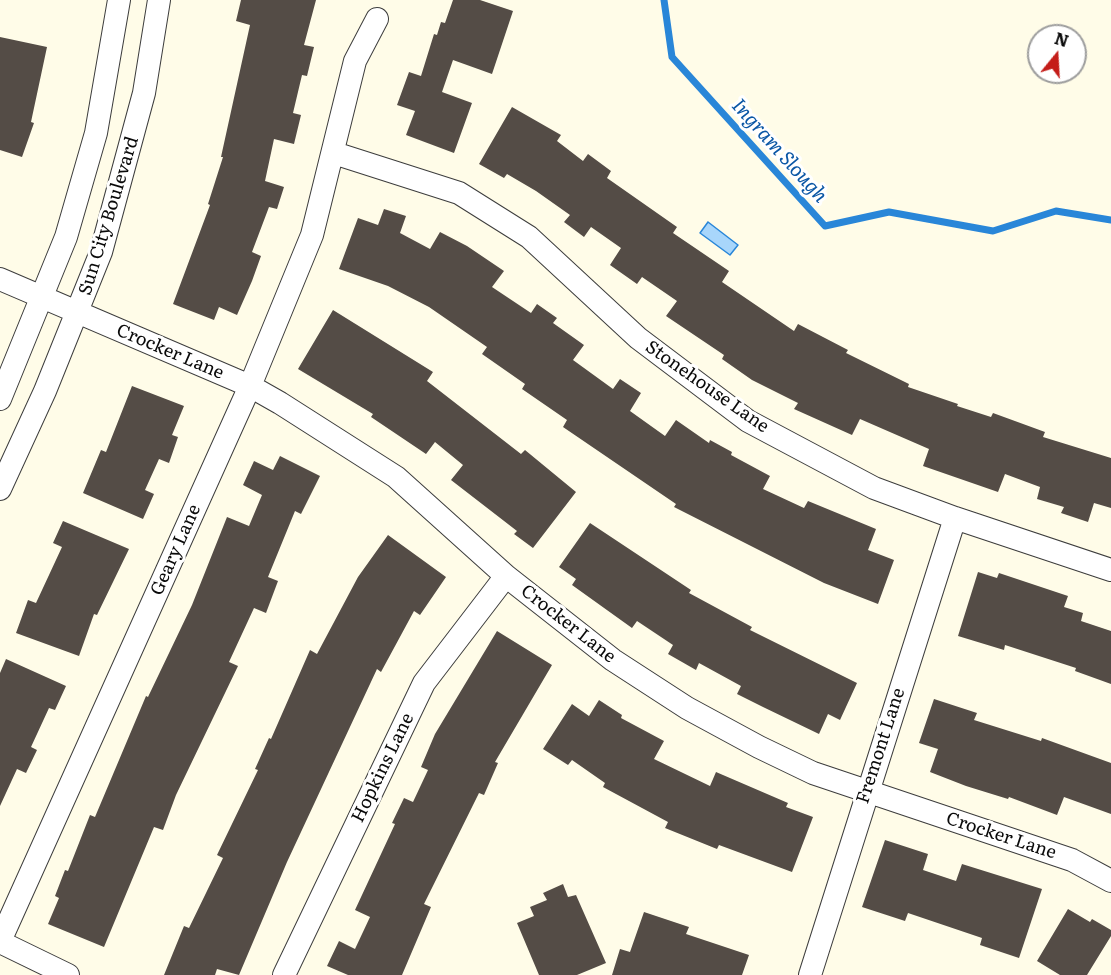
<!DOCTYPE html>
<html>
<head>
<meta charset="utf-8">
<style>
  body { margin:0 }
  #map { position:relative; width:1111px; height:975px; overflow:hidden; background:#fffce8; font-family:Literata,serif }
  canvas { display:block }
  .north { position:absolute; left:1027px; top:24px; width:60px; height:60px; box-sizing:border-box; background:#fff; border:2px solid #9d9d9d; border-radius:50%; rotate:18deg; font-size:16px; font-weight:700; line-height:24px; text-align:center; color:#0a0a0a }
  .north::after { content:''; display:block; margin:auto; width:21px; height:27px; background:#c41d19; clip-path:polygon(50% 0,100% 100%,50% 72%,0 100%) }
</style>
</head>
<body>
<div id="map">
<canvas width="1111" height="975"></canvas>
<div class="north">N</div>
</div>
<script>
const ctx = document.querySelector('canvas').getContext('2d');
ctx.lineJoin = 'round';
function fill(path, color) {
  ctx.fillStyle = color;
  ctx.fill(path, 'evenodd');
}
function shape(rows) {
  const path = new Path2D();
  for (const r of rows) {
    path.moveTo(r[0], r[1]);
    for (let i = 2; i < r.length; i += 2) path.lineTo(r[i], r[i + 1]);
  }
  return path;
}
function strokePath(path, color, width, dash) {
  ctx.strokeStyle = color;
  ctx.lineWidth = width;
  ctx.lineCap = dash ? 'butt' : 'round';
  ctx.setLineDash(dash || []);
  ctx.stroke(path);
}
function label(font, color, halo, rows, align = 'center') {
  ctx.font = font + ' Literata,serif';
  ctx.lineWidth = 6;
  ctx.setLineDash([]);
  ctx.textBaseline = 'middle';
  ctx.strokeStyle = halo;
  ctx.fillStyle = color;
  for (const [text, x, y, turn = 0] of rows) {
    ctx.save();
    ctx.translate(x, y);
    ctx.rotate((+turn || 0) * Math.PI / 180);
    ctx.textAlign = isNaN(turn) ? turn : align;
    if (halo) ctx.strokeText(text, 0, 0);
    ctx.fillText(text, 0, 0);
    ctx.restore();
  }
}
const water = shape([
  [708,222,738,245,730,255,700,233,708,222]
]);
fill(water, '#a8d6fb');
strokePath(water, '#2986d8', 1.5);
strokePath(shape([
  [664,0,672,57,825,226,889,212,993,231,1056,211,1111,220]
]), '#2986d8', 7);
fill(shape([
  [241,0,316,0,304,45,314,47,307,76,302,75,293,113,301,115,294,144,274,139,265,181,284,187,277,209,269,207,252,252,261,256,252,281,237,315,219,307,214,320,173,304,210,205,208,204,223,157,221,157,250,25,236,21],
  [453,0,480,0,513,11,492,74,453,60,442,92,472,103,454,153,406,135,415,111,397,105,409,72,421,76,434,34,437,35,441,22,445,23],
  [0,37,47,47,31,122,34,123,22,157,0,150],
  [512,107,561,135,557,141,583,161,588,154,611,171,607,178,677,227,673,233,729,271,722,282,794,331,798,324,848,350,846,353,909,384,908,387,958,404,957,406,991,417,993,413,1045,432,1043,437,1111,458,1111,508,1094,503,1088,522,1061,513,1064,507,1037,499,1040,487,1005,474,998,492,923,466,929,449,860,419,852,435,794,409,798,403,752,380,722,359,724,355,666,316,677,301,642,277,637,284,610,265,621,248,591,227,584,237,564,222,570,215,536,191,507,174,504,178,479,164],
  [384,209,406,216,400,233,430,249,440,232,467,246,504,271,492,287,531,313,537,304,557,318,553,323,584,345,573,360,613,389,620,379,641,393,630,411,665,436,676,420,709,443,710,440,732,452,731,455,770,476,763,489,804,508,808,501,876,529,868,550,894,560,878,604,824,583,674,507,676,504,563,427,567,420,522,389,525,384,482,354,487,347,429,307,388,286,339,269,358,218,378,225],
  [333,310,433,372,427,381,521,454,525,450,576,492,533,548,514,534,517,531,451,480,463,465,435,442,426,454,371,417,373,414,298,369],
  [132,386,184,406,172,435,178,437,169,463,159,459,145,490,154,494,143,519,83,493,101,450,106,452],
  [280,456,320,476,301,514,295,511,268,577,278,581,266,613,254,608,229,662,238,666,176,795,163,830,154,827,104,947,48,924,59,898,55,896,65,870,68,871,90,815,95,817,146,696,148,697,192,605,227,517,249,526,262,495,243,485,254,461,273,470],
  [63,521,129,549,97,615,94,614,79,656,16,633,28,600,36,603,62,547,53,543],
  [590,523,691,590,689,593,752,627,750,630,857,683,840,720,828,714,819,734,763,707,737,694,741,686,699,663,696,670,668,654,673,645,637,621,632,628,572,585,576,579,559,567],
  [388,535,446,577,420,615,414,611,381,672,377,669,287,862,239,975,217,969,215,975,164,975,184,926,189,928,223,858,217,855,258,770,255,769,269,738,271,739,310,650,317,654,358,577],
  [978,572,997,578,999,573,1068,596,1064,607,1083,613,1081,621,1111,631,1111,684,1075,671,1076,668,1005,645,1004,650,958,636],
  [497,631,552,665,495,762,498,763,484,795,479,793,424,904,431,907,402,975,348,975,327,966,339,941,355,949,370,917,355,910,395,824,392,823,404,798,413,802,428,770,421,767,435,734],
  [6,659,66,686,55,710,49,708,31,747,37,750,26,773,17,769,0,806,0,673],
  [934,699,977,713,974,720,1041,741,1042,738,1111,763,1111,814,1064,797,1057,815,1009,797,1008,799,966,786,930,772,938,749,919,743],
  [599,700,622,715,621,718,664,741,654,759,710,786,716,772,788,803,786,807,813,817,792,872,719,845,717,849,665,828,668,822,603,787,605,783,572,760,568,765,543,749,572,704,589,716],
  [885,840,928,854,923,870,956,881,962,864,1042,889,1019,958,980,945,982,938,908,913,905,921,862,907],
  [563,884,568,897,576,895,606,963,577,975,539,975,517,923,534,916,530,907,547,900,543,893],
  [1068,909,1090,922,1092,919,1111,930,1111,936,1087,975,1060,975,1037,961],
  [644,912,689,927,686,934,749,955,742,975,612,975,620,949,630,952]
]), '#544c46');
const minor = shape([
  [334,153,459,193,529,237,638,338,748,421,874,488,955,518,1111,570],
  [0,279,250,386,280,403,396,477,506,576,613,660,687,708,759,747,813,773,1072,860,1111,881],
  [0,399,66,237,96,133,119,0],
  [0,489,45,391,101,252,144,93,159,0],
  [0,941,250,386,312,235,355,61,377,19],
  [0,942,68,975],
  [284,975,424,683,506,576],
  [810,975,955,518]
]);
strokePath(minor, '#3d3d3d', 24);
strokePath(minor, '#fff', 22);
label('18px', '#0a0a0a', '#fff', [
  ["Sun City Boulevard",109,216,-73],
  ["Crocker Lane",170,352,23],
  ["Stonehouse Lane",707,387,35],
  ["Geary Lane",176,550,-66],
  ["Crocker Lane",568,624,38],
  ["Fremont Lane",881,746,-72],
  ["Hopkins Lane",383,768,-64],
  ["Crocker Lane",1001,836,18]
]);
label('italic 20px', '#0b57a5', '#fff', [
  ["Ingram Slough",779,151,48]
]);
</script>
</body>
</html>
